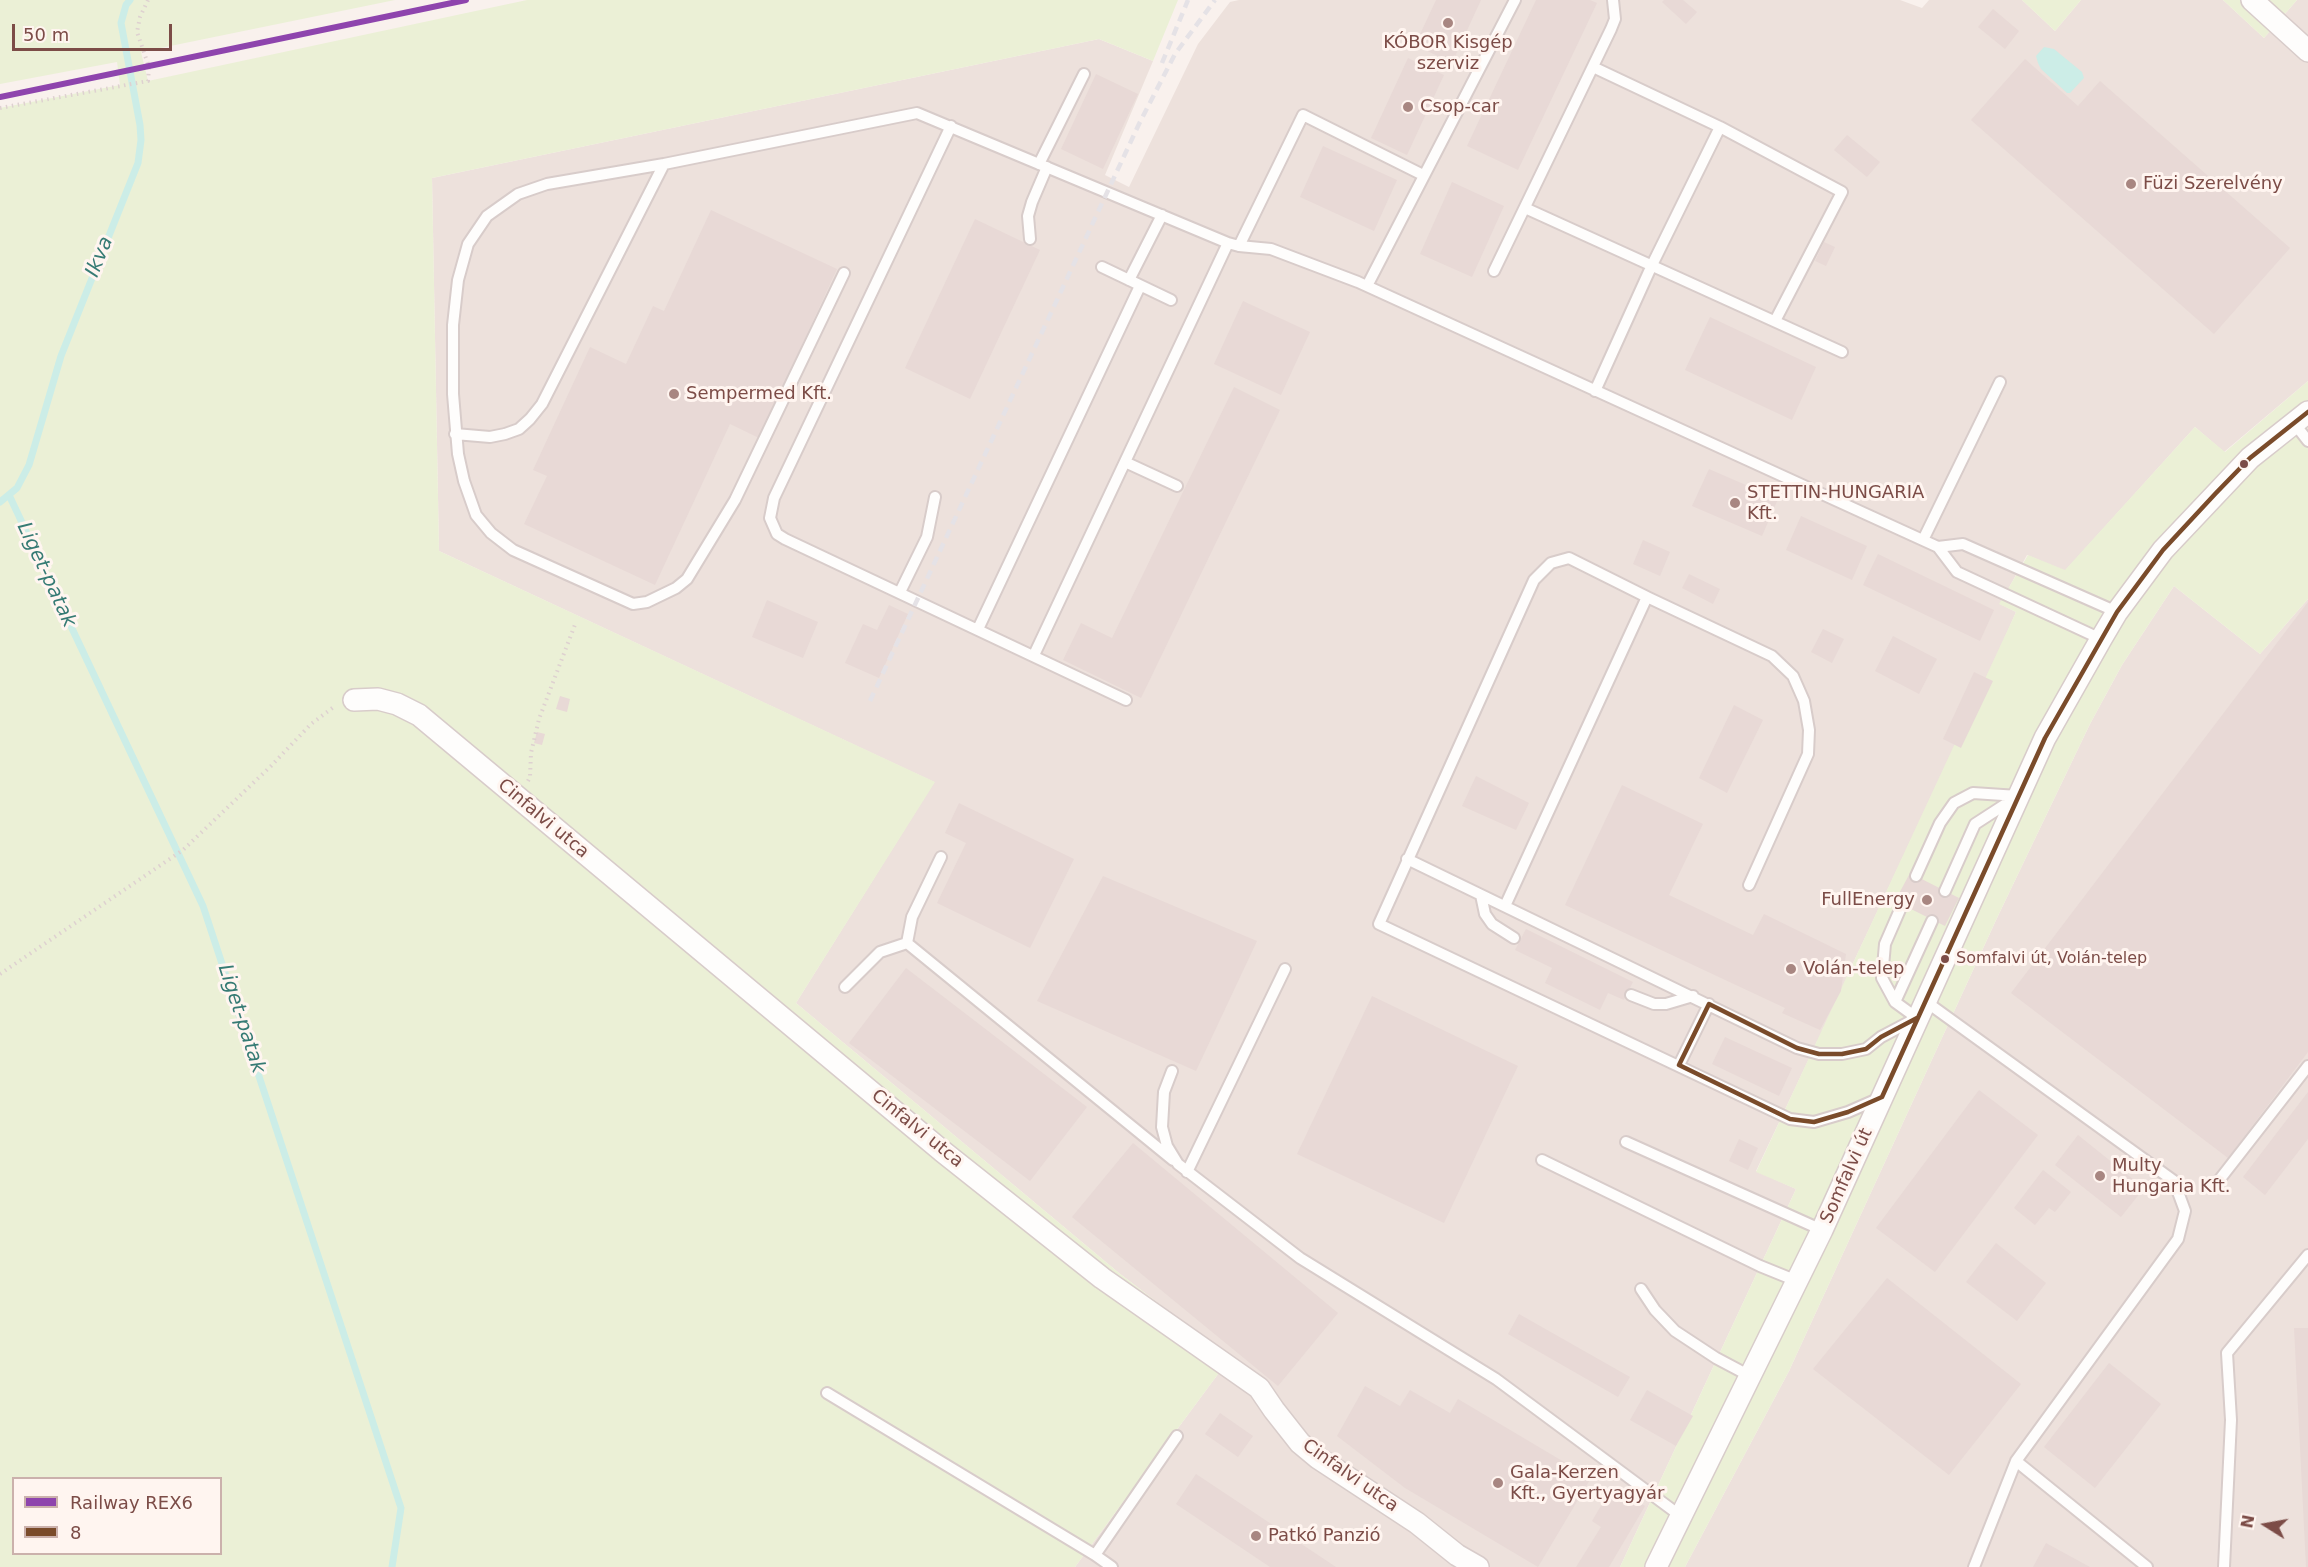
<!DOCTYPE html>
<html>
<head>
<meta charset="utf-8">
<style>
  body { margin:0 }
  #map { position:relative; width:2308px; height:1567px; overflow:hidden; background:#f9f1ed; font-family:"DejaVu Sans",sans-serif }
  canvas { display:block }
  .legend { position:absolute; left:12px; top:1477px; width:210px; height:78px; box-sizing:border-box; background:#fff5f0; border:2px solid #cbb1ac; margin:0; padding:8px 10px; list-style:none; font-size:18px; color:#7c4c47 }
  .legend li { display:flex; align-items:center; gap:12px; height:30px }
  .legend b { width:30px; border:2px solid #cbb1ac }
  .north { position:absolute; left:2236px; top:1495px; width:60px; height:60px; -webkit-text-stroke:4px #fff5f0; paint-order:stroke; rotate:281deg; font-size:16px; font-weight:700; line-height:24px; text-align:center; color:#7c4c47 }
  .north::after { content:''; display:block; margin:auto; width:21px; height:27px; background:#7c4c47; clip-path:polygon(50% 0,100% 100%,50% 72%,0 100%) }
  .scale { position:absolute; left:12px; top:24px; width:160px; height:27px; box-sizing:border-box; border:3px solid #7c4c47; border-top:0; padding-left:8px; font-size:18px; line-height:21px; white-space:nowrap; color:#7c4c47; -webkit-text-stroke:4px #fff5f0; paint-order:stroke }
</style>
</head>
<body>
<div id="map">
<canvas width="2308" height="1567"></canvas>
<ul class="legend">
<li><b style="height:8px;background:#8e44ad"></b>Railway REX6</li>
<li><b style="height:8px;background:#7a4b2a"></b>8</li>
</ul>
<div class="north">N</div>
<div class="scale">50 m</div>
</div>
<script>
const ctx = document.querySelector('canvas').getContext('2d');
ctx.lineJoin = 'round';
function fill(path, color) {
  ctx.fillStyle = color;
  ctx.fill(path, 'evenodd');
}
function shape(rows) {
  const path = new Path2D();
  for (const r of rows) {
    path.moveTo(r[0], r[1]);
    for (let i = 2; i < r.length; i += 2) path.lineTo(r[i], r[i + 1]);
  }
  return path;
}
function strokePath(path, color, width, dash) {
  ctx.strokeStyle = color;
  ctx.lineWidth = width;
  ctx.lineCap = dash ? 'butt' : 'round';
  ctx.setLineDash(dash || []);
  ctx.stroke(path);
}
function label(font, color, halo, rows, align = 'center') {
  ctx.font = font + ' "DejaVu Sans",sans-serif';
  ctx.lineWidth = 6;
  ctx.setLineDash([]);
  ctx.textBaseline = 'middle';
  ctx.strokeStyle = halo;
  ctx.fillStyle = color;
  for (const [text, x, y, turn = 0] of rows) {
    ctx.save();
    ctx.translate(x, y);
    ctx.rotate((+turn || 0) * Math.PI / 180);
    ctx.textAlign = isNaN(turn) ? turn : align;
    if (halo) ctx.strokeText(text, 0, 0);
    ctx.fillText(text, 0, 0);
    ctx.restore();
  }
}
fill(shape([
  [1239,0,1900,0,1922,8,1929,0,2022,0,2055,31,2081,0,2223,0,2264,38,2297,0,2308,0,2308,381,2224,452,2195,427,2065,571,2027,555,2000,604,2016,612,1990,672,1847,976,1846,987,1824,1027,1756,1171,1796,1189,1620,1567,1075,1567,1230,1358,1119,1273,796,1003,934,782,439,551,432,178,1099,39,1153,61,1105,175,1129,187,1198,44,1230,2],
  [2174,586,2260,654,2308,599,2308,1567,1685,1567,1789,1371,1997,918,2090,724,2122,665]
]), '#ede1dc');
fill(shape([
  [0,0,395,0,141,52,148,81,527,0,1178,0,1153,61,1099,39,432,178,439,551,935,782,796,1003,1119,1273,1230,1358,1075,1567,0,1567,0,108,120,85,117,62,0,84],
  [14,1478,220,1478,220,1554,14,1554],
  [2022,0,2081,0,2055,31],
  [2223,0,2297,0,2264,38],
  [2308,381,2308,599,2260,654,2174,586,2122,665,2090,724,1997,918,1789,1371,1685,1567,1620,1567,1796,1189,1756,1172,2016,612,1999,604,2028,555,2065,570,2195,427,2225,452]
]), '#ebf0d6');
fill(shape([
  [2044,47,2054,49,2082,72,2084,78,2070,93,2067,93,2041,69,2038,63,2036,56]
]), '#ccede7');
strokePath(shape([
  [9,495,203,906,401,1508,392,1567],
  [0,502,17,488,29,465,61,356,138,163,141,140,140,125,121,23,126,5,130,0]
]), '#ccede7', 7);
fill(shape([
  [1436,0,1481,0,1452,63,1415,45],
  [1536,0,1590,0,1597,3,1518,170,1467,146],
  [1664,0,1683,0,1697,12,1686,24,1662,2],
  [1993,9,2019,31,2005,49,1978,27],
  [1408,58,1444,75,1407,155,1371,138],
  [2025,59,2078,106,2100,81,2290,248,2214,334,1971,120],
  [1096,74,1138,94,1103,169,1061,149],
  [1847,135,1880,162,1867,177,1834,150],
  [1323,146,1397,180,1374,231,1300,197],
  [1452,182,1504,206,1472,277,1420,254],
  [711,210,837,269,759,438,730,424,655,585,524,524,547,476,533,470,590,347,626,364,653,306,664,311],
  [975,219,1040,250,970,399,905,368],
  [1824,242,1835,247,1826,266,1815,261],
  [1243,301,1310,332,1281,395,1214,364],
  [1710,317,1816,367,1792,420,1685,370],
  [1234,387,1280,410,1141,698,1063,660,1081,623,1112,638],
  [1709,469,1778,499,1762,536,1692,506],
  [1801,516,1867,546,1852,580,1786,550],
  [1643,540,1670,552,1660,576,1633,564],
  [1878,554,1994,610,1980,641,1863,585],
  [1689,574,1720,589,1713,604,1682,588],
  [767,600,818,622,803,658,752,637],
  [2308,602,2308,1052,2228,1158,2011,993],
  [889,605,908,614,879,678,845,663,863,624,877,630],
  [1823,629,1844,639,1832,663,1811,652],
  [1893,636,1937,659,1919,694,1875,671],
  [1974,672,1993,681,1961,748,1943,739],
  [560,696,570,699,567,712,556,709],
  [1734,705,1763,720,1727,793,1699,778],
  [537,732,545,734,542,745,534,743],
  [1476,776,1529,803,1516,830,1462,806],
  [1622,785,1703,824,1669,895,1753,935,1764,914,1846,954,1841,991,1820,1030,1782,1013,1785,1008,1565,905],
  [959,803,1074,859,1030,948,937,903,966,843,945,833],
  [1910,873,1959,898,1945,926,1895,901],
  [1103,876,1257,941,1196,1071,1037,1001],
  [1526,929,1633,982,1624,1000,1608,993,1600,1010,1545,983,1552,968,1515,950],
  [906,968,1087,1107,1030,1181,849,1043],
  [1372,996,1518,1066,1444,1223,1297,1154],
  [1725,1037,1792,1068,1779,1096,1712,1064],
  [1979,1090,2038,1135,1935,1272,1876,1228],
  [2308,1092,2308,1139,2265,1195,2243,1177],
  [2078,1135,2144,1188,2121,1217,2055,1165],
  [1739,1139,1758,1148,1748,1170,1729,1161],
  [1133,1143,1338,1313,1278,1386,1072,1217],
  [2043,1170,2071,1192,2055,1212,2049,1208,2035,1225,2014,1208],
  [1996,1243,2046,1283,2017,1321,1966,1282],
  [1887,1278,2021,1384,1949,1475,1813,1369],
  [1519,1314,1630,1377,1618,1397,1508,1334],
  [2294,1328,2308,1328,2308,1567,2306,1567],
  [2109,1363,2161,1404,2095,1488,2044,1447],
  [1365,1386,1400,1406,1410,1390,1450,1413,1458,1399,1591,1478,1538,1567,1405,1488,1337,1436],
  [1647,1390,1693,1416,1676,1446,1630,1420],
  [1220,1413,1253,1436,1238,1457,1205,1434],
  [1196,1474,1336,1567,1270,1567,1176,1504],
  [1612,1487,1645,1506,1609,1567,1576,1567,1601,1527,1592,1521],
  [2046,1543,2090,1567,2033,1567]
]), '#e8d9d6');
const lane = shape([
  [1593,67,1720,127,1842,192,1775,321],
  [951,126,774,498,770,518,777,534,785,539,1126,700],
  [664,164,547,184,518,194,487,216,468,244,458,280,453,325,453,394,458,454,464,481,476,515,491,533,513,550,633,604,647,602,676,588,687,579,735,500,844,273],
  [1039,164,1084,74],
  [1525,208,1842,352],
  [1030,239,1028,216,1032,202,1047,167],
  [1239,246,1303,115,1423,175],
  [1102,267,1171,300],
  [1494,271,1611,29,1615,19,1613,0],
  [1129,280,1162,215],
  [1367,286,1515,0],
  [1595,391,1652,265,1720,127],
  [2294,423,2308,441],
  [455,434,490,437,505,434,519,429,530,419,542,404,664,164,917,113,1228,243,1239,246,1271,249,1358,282,1938,547,1957,572,2101,639],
  [1125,462,1177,486],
  [1923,540,2000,382],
  [1938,547,1963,544,2117,612],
  [900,592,927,537,935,497],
  [1647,597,1569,558,1551,563,1534,580,1379,924,1790,1119,1814,1122,1848,1112,1880,1098],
  [978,629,1140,286],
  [1034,655,1228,243],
  [1407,859,1797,1048,1819,1054,1842,1054,1866,1049,1881,1037,1917,1018,1895,1002,1932,921],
  [1916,876,1940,823,1954,803,1973,793,2018,796],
  [1945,891,1975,824,2012,800],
  [1481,895,1485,914,1492,924,1514,938],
  [1505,906,1647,597,1772,656,1793,676,1804,701,1809,730,1808,754,1749,885],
  [907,943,912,917,941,857],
  [845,987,880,952,907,943,1173,1160],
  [1631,995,1654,1004,1666,1004,1693,996],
  [1925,1001,2174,1181,2185,1211,2178,1239,2016,1461,1974,1567],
  [1895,1002,1882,978,1885,944,1902,905],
  [1679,1065,1709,1004],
  [1172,1071,1164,1092,1162,1127,1167,1146,1178,1164,1300,1258,1496,1379,1682,1517],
  [1626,1142,1822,1230],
  [1542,1160,1760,1266,1797,1281],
  [1187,1172,1285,969],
  [2220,1179,2308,1066],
  [1641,1289,1655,1310,1675,1331,1716,1358,1750,1376],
  [827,1393,1095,1555],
  [2016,1461,2147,1567],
  [1112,1567,1095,1555,1177,1436],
  [2224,1567,2231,1420,2227,1353,2308,1255]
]);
const street = shape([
  [2252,0,2308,51],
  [354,700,378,699,397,704,419,715,942,1151,1102,1278,1259,1388,1274,1410,1300,1443,1318,1458,1417,1523,1457,1555,1478,1567],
  [1656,1567,1822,1230,2045,738,2101,639,2117,612,2163,550,2250,458,2308,412]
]);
strokePath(lane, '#d8ccca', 14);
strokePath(street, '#d8ccca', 24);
strokePath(shape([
  [0,108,148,81,149,67,137,32,140,17,148,0],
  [528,781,530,777,531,753,539,719,576,622],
  [0,974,183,850,271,766,311,724,335,706]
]), '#ded1d0', 4, [1.5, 4.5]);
strokePath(lane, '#fefdfc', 10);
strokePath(street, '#fefdfc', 21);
strokePath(shape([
  [1162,63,1188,0],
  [870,701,1139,124,1175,54,1215,0]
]), '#e5e2e6', 4.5, [9, 6]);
strokePath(shape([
  [1917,1018,1881,1037,1866,1049,1842,1054,1819,1054,1797,1048,1709,1004,1679,1065,1790,1119,1814,1122,1848,1112,1882,1097,2045,738,2117,612,2163,550,2216,493,2250,458,2308,412]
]), '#7a4b2a', 4.5);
strokePath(shape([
  [0,97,466,0]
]), '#8e44ad', 6);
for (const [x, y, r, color] of [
  [1448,23,6,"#a88681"],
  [1408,107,6,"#a88681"],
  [2131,184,6,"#a88681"],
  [674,394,6,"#a88681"],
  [2244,464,5,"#7c4c47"],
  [1735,503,6,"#a88681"],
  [1927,900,6,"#a88681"],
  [1945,959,5,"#7c4c47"],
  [1791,969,6,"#a88681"],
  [2100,1176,6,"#a88681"],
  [1498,1483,6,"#a88681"],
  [1256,1536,6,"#a88681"]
]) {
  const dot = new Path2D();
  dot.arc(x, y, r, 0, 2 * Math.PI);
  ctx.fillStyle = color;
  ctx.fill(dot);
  strokePath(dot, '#fff5f0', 2);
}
label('16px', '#7c4c47', '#fff5f0', [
  ["Somfalvi út, Volán-telep",1956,959]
], 'left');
label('18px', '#7c4c47', '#fff5f0', [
  ["KÓBOR Kisgép",1448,43,"center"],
  ["szerviz",1448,64,"center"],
  ["Csop-car",1420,107],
  ["Füzi Szerelvény",2143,184],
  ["Sempermed Kft.",686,394],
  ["STETTIN-HUNGARIA",1747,493],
  ["Kft.",1747,514],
  ["FullEnergy",1915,900,"right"],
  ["Volán-telep",1803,969],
  ["Multy",2112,1166],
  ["Hungaria Kft.",2112,1187],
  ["Gala-Kerzen",1510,1473],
  ["Kft., Gyertyagyár",1510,1494],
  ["Patkó Panzió",1268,1536]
], 'left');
label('18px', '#7c4c47', '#fff5f0', [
  ["Cinfalvi utca",543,819,40],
  ["Cinfalvi utca",917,1129,39],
  ["Somfalvi út",1847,1176,-66],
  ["Cinfalvi utca",1350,1476,35]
]);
label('italic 20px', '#367b74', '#fff5f0', [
  ["Ikva",100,257,-68],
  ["Liget-patak",46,575,65],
  ["Liget-patak",241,1019,72]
]);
</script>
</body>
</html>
